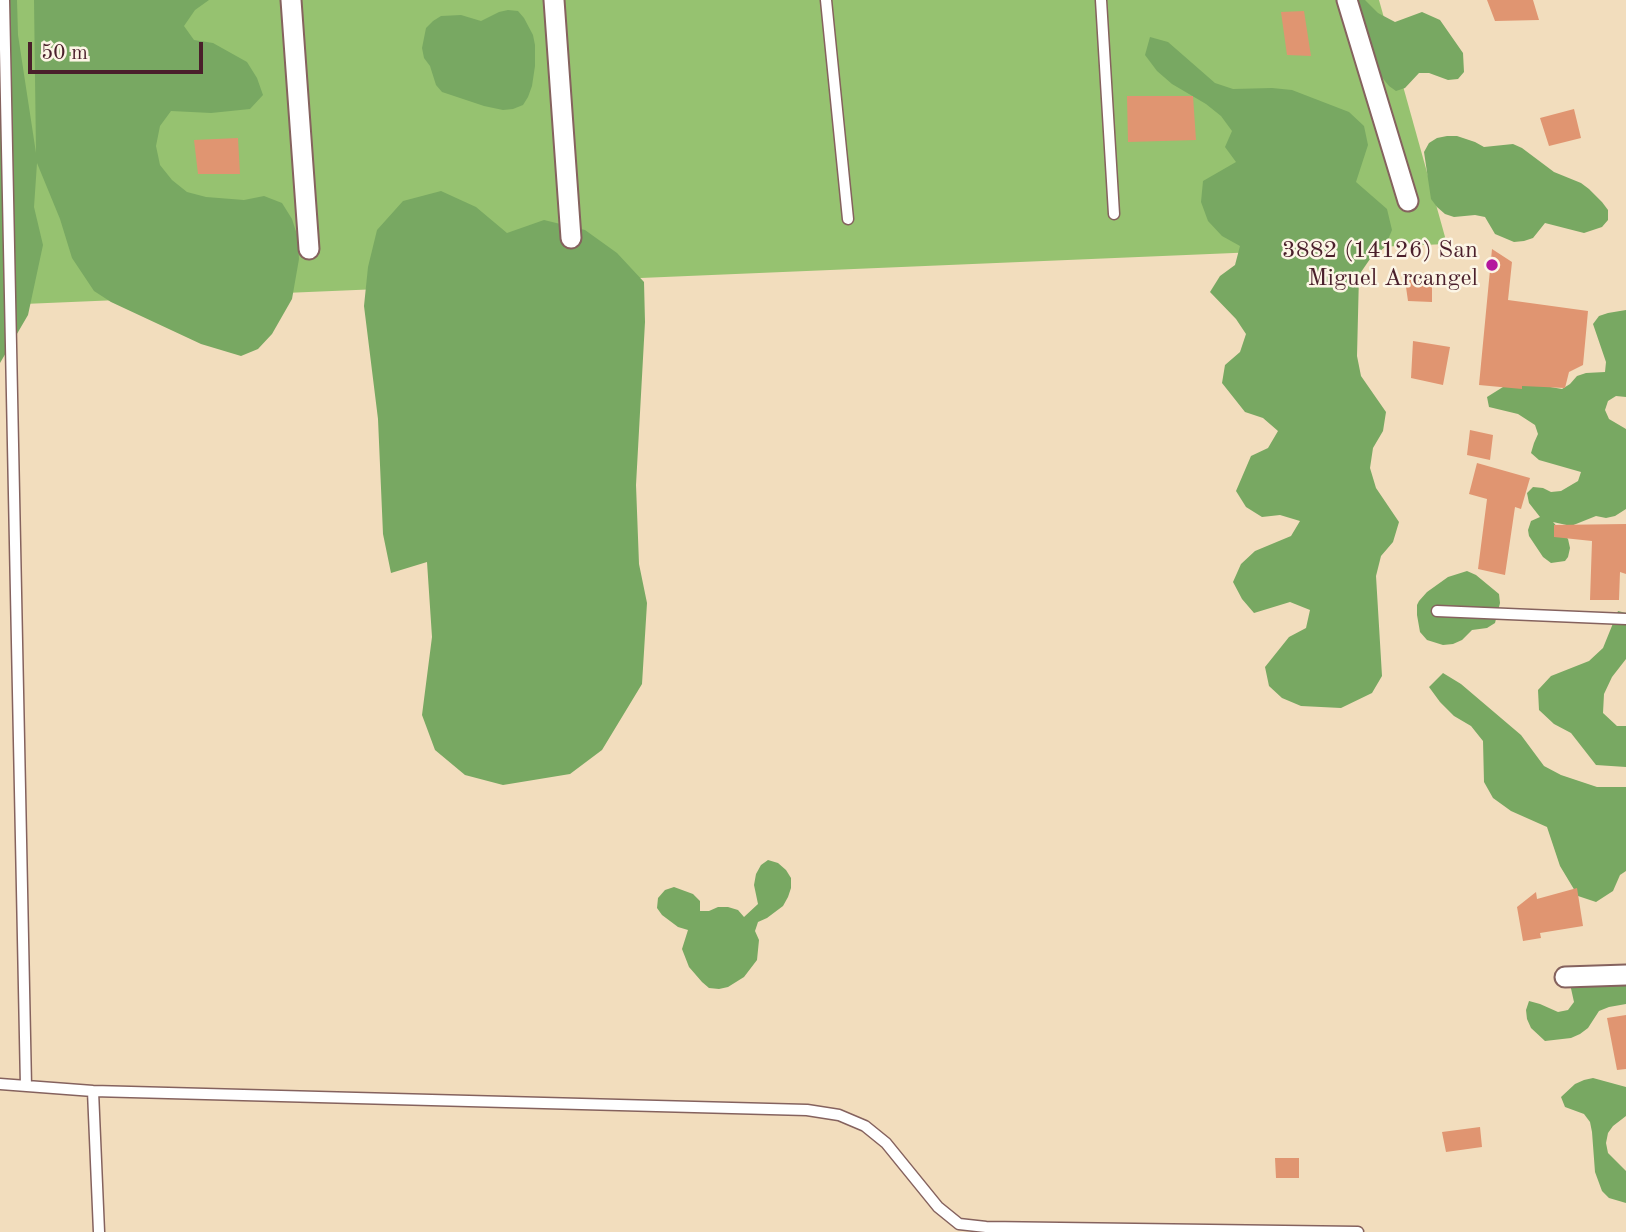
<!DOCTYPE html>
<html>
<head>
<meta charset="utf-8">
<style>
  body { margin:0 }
  #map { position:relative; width:1626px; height:1232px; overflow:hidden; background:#f2ddbd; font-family:"Old Standard TT",serif }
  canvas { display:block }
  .scale { position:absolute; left:28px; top:42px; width:175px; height:32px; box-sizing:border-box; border:4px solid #4a1f2b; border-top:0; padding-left:9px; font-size:21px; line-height:24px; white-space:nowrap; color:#4a1f2b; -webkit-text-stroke:5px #fcf5e5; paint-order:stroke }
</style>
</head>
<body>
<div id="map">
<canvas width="1626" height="1232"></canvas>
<div class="scale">50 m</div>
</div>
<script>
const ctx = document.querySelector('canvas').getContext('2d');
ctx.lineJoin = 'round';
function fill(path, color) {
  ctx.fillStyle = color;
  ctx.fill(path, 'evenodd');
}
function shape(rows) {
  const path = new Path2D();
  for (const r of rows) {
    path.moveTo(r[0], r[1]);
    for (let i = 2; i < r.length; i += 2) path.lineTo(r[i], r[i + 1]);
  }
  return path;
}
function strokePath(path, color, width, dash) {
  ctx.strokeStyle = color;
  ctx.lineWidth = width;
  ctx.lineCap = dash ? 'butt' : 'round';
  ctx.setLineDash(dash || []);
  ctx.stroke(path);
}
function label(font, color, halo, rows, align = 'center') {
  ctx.font = font + ' "Old Standard TT",serif';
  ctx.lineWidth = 5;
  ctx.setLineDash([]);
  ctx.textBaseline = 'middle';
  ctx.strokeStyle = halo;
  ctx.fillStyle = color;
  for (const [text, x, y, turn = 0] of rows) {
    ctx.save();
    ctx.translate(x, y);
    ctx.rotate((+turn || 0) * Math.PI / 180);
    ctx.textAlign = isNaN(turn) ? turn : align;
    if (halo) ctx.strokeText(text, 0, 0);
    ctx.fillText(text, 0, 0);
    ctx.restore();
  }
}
fill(shape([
  [0,0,1379,0,1447,244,0,305]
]), '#96c270');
fill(shape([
  [0,0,17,0,18,35,36,153,34,0,209,0,195,10,184,26,194,40,213,43,247,62,257,78,263,95,250,109,211,113,171,111,160,126,156,146,160,165,172,180,187,192,206,197,244,200,264,196,282,203,292,219,298,238,299,259,292,299,272,334,258,349,241,356,201,344,111,302,94,291,72,258,60,219,37,163,34,207,43,245,28,315,0,363],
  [1351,0,1365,0,1378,13,1395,22,1422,12,1440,20,1463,53,1464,72,1458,79,1448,80,1429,73,1419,73,1405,88,1396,91,1389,86,1376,70],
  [508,10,518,11,524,18,533,35,535,45,535,66,532,86,528,97,523,105,513,109,503,110,484,106,442,92,436,85,430,66,424,58,422,48,426,28,433,21,441,16,461,15,481,21,499,12],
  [1150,37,1168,42,1215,83,1233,89,1272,88,1292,90,1349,112,1364,126,1368,145,1356,182,1387,209,1392,230,1385,247,1370,259,1359,275,1357,356,1361,376,1386,412,1383,431,1373,448,1370,468,1376,488,1399,522,1393,542,1381,556,1376,576,1382,676,1372,693,1341,708,1301,706,1282,698,1269,686,1265,667,1289,637,1306,628,1310,610,1290,602,1254,613,1242,599,1233,582,1241,564,1255,551,1291,536,1300,521,1280,515,1262,517,1246,507,1236,491,1251,456,1268,448,1278,431,1263,418,1245,412,1222,383,1225,365,1240,352,1246,334,1236,319,1210,292,1220,276,1235,265,1240,246,1222,236,1208,221,1201,202,1203,181,1236,162,1225,147,1232,131,1221,116,1206,104,1172,84,1157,71,1145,55],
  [1447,136,1457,136,1475,142,1484,147,1513,144,1522,148,1554,172,1581,183,1589,189,1602,202,1608,210,1608,220,1602,227,1584,233,1545,223,1533,238,1524,241,1514,242,1495,234,1485,217,1475,215,1454,217,1445,214,1437,207,1431,199,1424,152,1429,143,1437,138],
  [441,191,476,207,507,233,544,220,585,230,617,253,644,282,645,322,636,485,639,564,647,603,642,684,602,750,570,774,503,785,465,775,435,750,422,715,432,637,427,562,391,573,383,534,378,419,364,306,368,267,377,230,403,201],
  [1626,310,1626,397,1616,396,1608,401,1605,410,1609,419,1626,429,1626,509,1615,516,1606,518,1596,516,1571,526,1553,522,1568,539,1570,548,1568,557,1565,561,1551,563,1543,557,1529,536,1528,530,1531,521,1540,517,1529,503,1527,493,1533,487,1543,488,1551,492,1561,491,1578,481,1581,472,1539,460,1531,453,1534,443,1538,434,1535,425,1518,414,1489,407,1487,397,1503,387,1533,384,1562,389,1570,384,1577,376,1586,373,1605,372,1606,362,1593,324,1599,316,1608,313],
  [1467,571,1476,575,1499,594,1500,603,1495,623,1487,628,1472,630,1462,640,1453,644,1443,645,1427,640,1420,632,1417,615,1417,605,1419,601,1427,592,1448,577],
  [1618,611,1626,613,1626,659,1612,677,1604,694,1603,713,1617,726,1626,726,1626,767,1596,765,1571,733,1554,724,1539,710,1538,690,1551,676,1589,661,1603,648],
  [1443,673,1461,684,1521,735,1544,766,1561,775,1597,787,1626,787,1626,871,1620,875,1613,891,1596,902,1578,896,1560,866,1547,827,1511,811,1493,798,1484,782,1483,741,1471,726,1454,716,1440,702,1429,687],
  [768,860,778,863,786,870,791,878,791,888,788,897,783,906,767,918,758,922,755,931,759,940,757,960,744,977,728,987,719,989,709,988,702,982,689,967,682,949,688,930,678,927,662,915,657,908,658,898,665,890,674,887,693,894,700,901,700,911,709,911,718,907,728,907,738,910,744,917,758,904,754,885,756,874,761,865],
  [1619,980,1626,985,1626,1004,1609,1007,1599,1011,1588,1028,1580,1034,1571,1038,1545,1041,1531,1028,1527,1019,1526,1010,1529,1001,1540,1004,1558,1012,1568,1010,1574,1002,1570,984],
  [1593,1078,1626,1087,1626,1116,1613,1126,1608,1133,1606,1143,1608,1153,1626,1171,1626,1203,1609,1198,1602,1191,1595,1172,1592,1132,1590,1122,1584,1114,1565,1107,1561,1097,1575,1084,1584,1080]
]), '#78a862');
fill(shape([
  [1487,0,1533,0,1539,20,1495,21],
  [1304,11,1311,56,1287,55,1281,12],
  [1127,96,1193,96,1196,140,1128,142],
  [1574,109,1581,138,1549,146,1540,118],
  [238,138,240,174,198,174,194,140],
  [1492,249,1512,262,1508,300,1588,311,1583,365,1569,372,1565,388,1522,386,1522,389,1479,385],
  [1432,278,1432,302,1408,301,1405,280],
  [1413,341,1450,347,1443,385,1411,378],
  [1470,430,1493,435,1490,460,1467,455],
  [1477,463,1530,478,1521,509,1515,507,1505,575,1478,569,1487,499,1469,494],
  [1626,524,1626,574,1620,572,1619,600,1590,600,1592,541,1554,537,1554,525],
  [1577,888,1583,926,1540,933,1541,938,1523,941,1517,907,1536,892,1537,899],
  [1626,1015,1626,1069,1617,1070,1607,1018],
  [1480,1127,1482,1147,1446,1152,1442,1132],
  [1275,1158,1299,1158,1299,1178,1276,1178]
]), '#e09571');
const lane = shape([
  [4,0,26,1086],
  [826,0,848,219],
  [1101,0,1114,214],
  [1437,611,1626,619],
  [0,1084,93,1091,807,1110,839,1115,865,1126,886,1143,938,1207,959,1224,986,1227,1358,1232],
  [93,1091,99,1232]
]);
const street = shape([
  [291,0,309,249],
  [554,0,571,238],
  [1347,0,1408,201],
  [1565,977,1626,975]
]);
strokePath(lane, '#85625e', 13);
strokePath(street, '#85625e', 23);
strokePath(lane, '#fff', 10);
strokePath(street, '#fff', 19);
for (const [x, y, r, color] of [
  [1492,265,7,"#b5179e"]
]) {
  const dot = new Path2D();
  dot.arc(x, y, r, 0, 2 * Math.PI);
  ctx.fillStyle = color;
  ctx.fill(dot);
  strokePath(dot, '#fcf5e5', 2.5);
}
label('24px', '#4a1f2b', '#fcf5e5', [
  ["3882 (14126) San",1478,251],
  ["Miguel Arcangel",1478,279]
], 'right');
</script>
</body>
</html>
